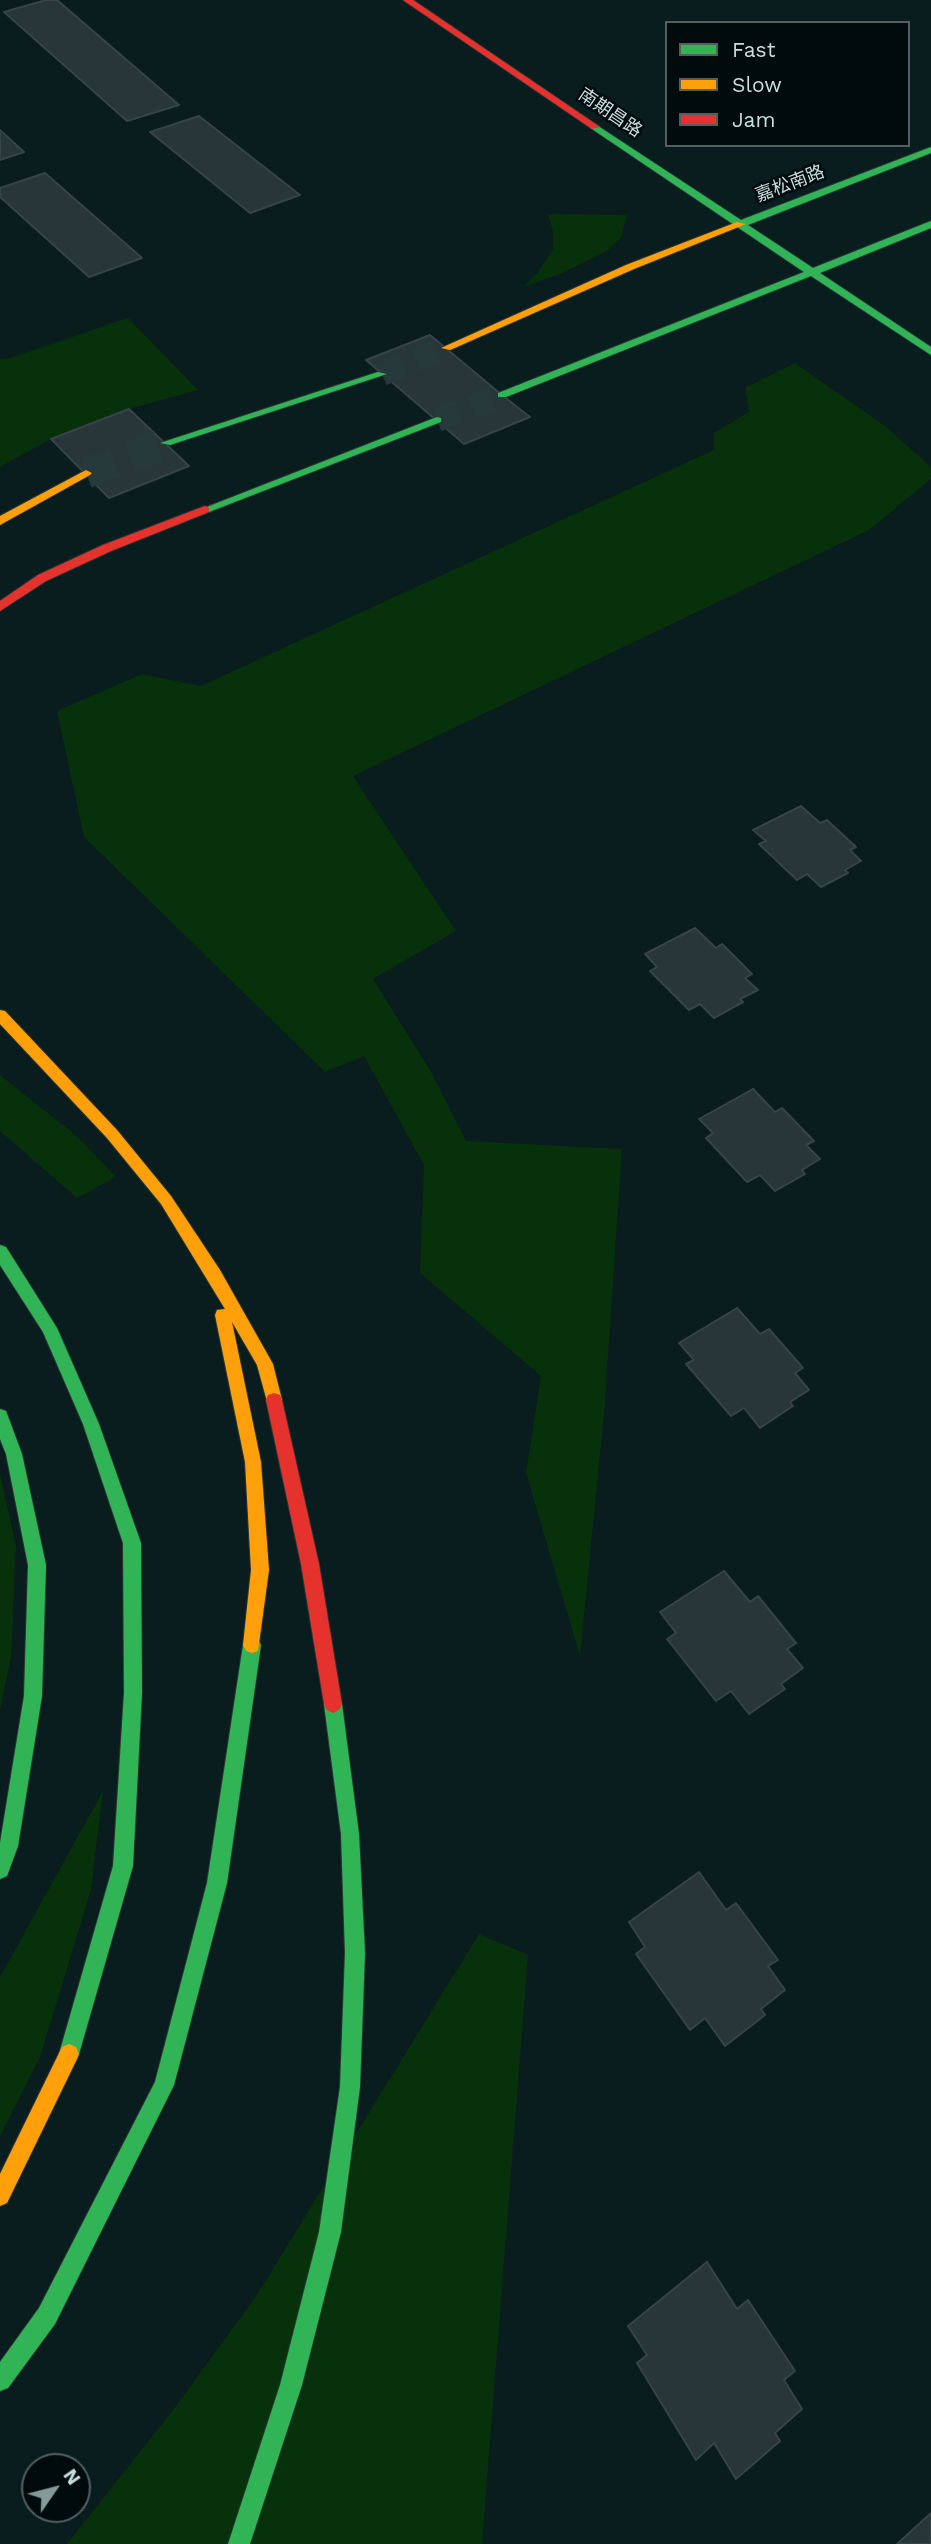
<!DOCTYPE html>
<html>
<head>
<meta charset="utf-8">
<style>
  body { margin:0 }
  #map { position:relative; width:931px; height:2544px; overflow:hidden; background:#091c1e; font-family:"Work Sans",sans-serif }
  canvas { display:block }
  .legend { position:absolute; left:665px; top:21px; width:245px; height:126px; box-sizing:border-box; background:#010b0c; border:2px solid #515f60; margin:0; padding:9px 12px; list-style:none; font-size:21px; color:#c9ddde }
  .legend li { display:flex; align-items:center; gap:14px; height:35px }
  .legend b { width:35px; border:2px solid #515f60 }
  .north { position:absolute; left:21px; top:2453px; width:70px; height:70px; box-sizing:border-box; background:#010b0c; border:2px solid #515f60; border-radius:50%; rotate:55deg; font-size:19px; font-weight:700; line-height:28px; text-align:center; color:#c9ddde }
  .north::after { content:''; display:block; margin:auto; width:24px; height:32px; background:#86999b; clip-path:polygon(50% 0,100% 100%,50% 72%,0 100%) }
</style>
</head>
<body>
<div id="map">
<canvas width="931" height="2544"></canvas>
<ul class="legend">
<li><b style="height:9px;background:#30b455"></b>Fast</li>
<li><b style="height:9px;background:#ff9f0a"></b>Slow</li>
<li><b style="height:9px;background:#e5322d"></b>Jam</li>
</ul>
<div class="north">N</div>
</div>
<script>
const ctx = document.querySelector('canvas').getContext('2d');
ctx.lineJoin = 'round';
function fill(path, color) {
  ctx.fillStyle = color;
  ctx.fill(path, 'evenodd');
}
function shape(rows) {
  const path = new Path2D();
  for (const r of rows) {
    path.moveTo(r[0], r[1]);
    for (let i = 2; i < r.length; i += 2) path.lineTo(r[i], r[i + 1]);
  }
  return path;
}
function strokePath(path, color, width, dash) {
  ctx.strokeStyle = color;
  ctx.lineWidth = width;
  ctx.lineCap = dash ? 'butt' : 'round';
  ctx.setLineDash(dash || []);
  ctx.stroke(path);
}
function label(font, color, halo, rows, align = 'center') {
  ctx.font = font + ' "Work Sans","Noto Sans SC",sans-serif';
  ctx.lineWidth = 5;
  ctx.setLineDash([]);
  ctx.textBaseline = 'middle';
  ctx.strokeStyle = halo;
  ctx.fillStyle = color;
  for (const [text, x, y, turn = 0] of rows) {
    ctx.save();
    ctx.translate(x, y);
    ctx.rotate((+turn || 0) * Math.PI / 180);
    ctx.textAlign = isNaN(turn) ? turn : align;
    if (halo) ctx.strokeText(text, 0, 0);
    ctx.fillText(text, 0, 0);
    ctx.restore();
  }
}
fill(shape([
  [548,214,627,215,621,237,607,251,560,274,523,287,538,272,553,249,553,232],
  [128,318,198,390,129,409,51,439,0,467,0,359,7,359],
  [795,363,885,426,931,467,931,479,869,530,353,776,456,931,373,979,430,1070,466,1141,622,1149,604,1414,580,1656,526,1473,541,1376,420,1273,424,1165,364,1056,325,1072,84,837,57,711,142,674,201,686,714,450,714,433,749,412,745,388],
  [0,1075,78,1137,116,1177,77,1198,0,1131],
  [0,1474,16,1546,11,1657,0,1710],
  [103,1791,91,1890,40,2057,0,2136,0,1977],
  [479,1934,528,1955,482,2544,67,2544,170,2414,255,2298]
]), '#07310b');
const building = shape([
  [46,0,57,0,179,105,127,121,4,12,46,0],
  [199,116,300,195,250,213,150,132,199,116],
  [0,130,24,152,0,160,0,130],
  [45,173,142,258,89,277,0,197,0,188,45,173],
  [430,335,502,395,530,417,464,444,366,360,430,335],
  [129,409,189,466,109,498,51,439,129,409],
  [801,806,820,823,827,820,856,847,850,850,861,861,845,870,848,873,821,887,807,874,797,880,759,844,766,841,753,830,801,806],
  [695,928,716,948,722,944,752,974,745,978,758,990,740,999,743,1002,714,1018,700,1004,689,1010,650,971,657,967,645,954,695,928],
  [753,1089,775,1112,782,1108,814,1141,806,1145,820,1159,802,1170,805,1174,775,1191,760,1175,747,1182,706,1138,713,1133,699,1119,753,1089],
  [737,1308,760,1334,769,1329,803,1368,795,1373,809,1390,790,1402,793,1406,760,1428,744,1408,731,1416,686,1364,694,1360,679,1343,737,1308],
  [724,1571,750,1602,758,1596,796,1643,787,1649,803,1668,781,1684,785,1689,749,1714,731,1691,716,1701,667,1639,676,1633,660,1612,724,1571],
  [699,1872,726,1910,736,1903,778,1960,768,1966,785,1990,761,2009,765,2015,725,2046,705,2018,690,2030,636,1954,645,1947,629,1922,699,1872],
  [707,2262,737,2309,748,2300,795,2371,784,2380,802,2409,775,2433,780,2441,736,2479,714,2443,696,2460,637,2363,647,2355,628,2326,707,2262],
  [931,2513,931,2544,897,2544,931,2513]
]);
fill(building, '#28363a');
strokePath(building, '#364448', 2);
strokePath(shape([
  [382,374,446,348],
  [437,420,502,395]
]), '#26393b', 24, [24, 12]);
strokePath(shape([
  [86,473,166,443]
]), '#26393b', 31, [31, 15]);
const fast = shape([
  [595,124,741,220,931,147,931,153,748,225,813,268,931,221,931,228,820,273,931,347,931,355,811,276,506,397,498,397,498,393,804,272,592,129,590,127,595,124],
  [378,372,387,374,170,445,160,443,378,372],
  [437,417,441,418,441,422,209,512,201,512,199,510,437,417],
  [0,1245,6,1247,57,1328,99,1424,141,1543,142,1693,133,1866,79,2054,76,2061,69,2064,62,2061,59,2054,113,1866,124,1693,123,1543,83,1424,43,1332,0,1265,0,1245],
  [0,1409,6,1411,22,1454,46,1565,42,1696,18,1846,7,1876,0,1879,0,1843,24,1696,28,1565,6,1454,0,1439,0,1409],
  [252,1637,258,1639,261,1645,227,1883,174,2085,55,2324,8,2388,0,2391,0,2362,39,2308,155,2082,207,1883,243,1645,246,1639,252,1637],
  [333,1695,339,1698,342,1704,359,1834,365,1953,360,2087,341,2232,302,2385,250,2544,228,2544,280,2385,319,2232,340,2087,345,1953,341,1834,324,1704,327,1698,333,1695]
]);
const slow = shape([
  [737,222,746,224,634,269,450,350,441,348,626,265,737,222],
  [86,470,92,473,90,475,0,525,0,516,86,470],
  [0,1010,5,1011,117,1130,171,1196,220,1270,273,1364,282,1400,280,1405,274,1407,268,1405,257,1365,232,1322,261,1462,269,1570,258,1651,252,1653,246,1651,243,1645,251,1570,245,1462,215,1315,217,1310,225,1309,161,1204,107,1138,0,1024,0,1010],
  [69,2044,76,2047,79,2054,76,2061,7,2203,0,2206,0,2174,62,2047,69,2044]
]);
const jam = shape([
  [403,0,413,0,600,127,592,129,403,0],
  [205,506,209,508,209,512,111,551,46,581,0,611,0,601,38,575,103,545,205,506],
  [274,1393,280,1395,282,1400,319,1564,342,1704,339,1710,333,1713,327,1710,324,1704,301,1564,266,1400,268,1395,274,1393]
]);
strokePath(fast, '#293637', 2);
strokePath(slow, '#293637', 2);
strokePath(jam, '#293637', 2);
fill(fast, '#30b455');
fill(slow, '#ff9f0a');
fill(jam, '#e5322d');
label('18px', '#c9ddde', '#010b0c', [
  ["南期昌路",610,113,34],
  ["嘉松南路",790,184,-21]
]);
</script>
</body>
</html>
